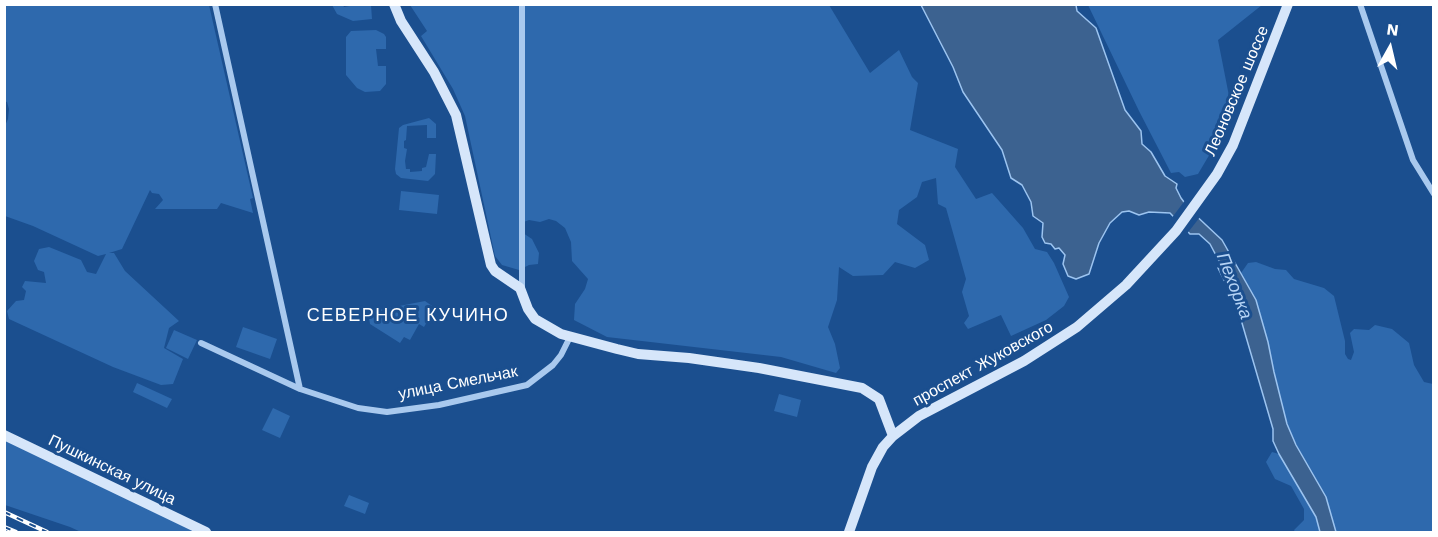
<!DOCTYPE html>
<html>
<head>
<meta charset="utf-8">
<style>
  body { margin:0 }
  #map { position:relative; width:1438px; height:537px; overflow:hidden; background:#1b4f8f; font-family:"Work Sans",sans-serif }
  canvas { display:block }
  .frame { position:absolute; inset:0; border:6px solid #fff; pointer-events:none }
  .north { position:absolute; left:1360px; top:18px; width:60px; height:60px; -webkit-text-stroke:4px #1b4f8f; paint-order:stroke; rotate:8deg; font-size:16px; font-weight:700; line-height:24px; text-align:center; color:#fff }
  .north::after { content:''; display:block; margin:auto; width:21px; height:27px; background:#fff; clip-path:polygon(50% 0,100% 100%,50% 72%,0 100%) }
</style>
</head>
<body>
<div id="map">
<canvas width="1438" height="537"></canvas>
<div class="frame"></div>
<div class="north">N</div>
</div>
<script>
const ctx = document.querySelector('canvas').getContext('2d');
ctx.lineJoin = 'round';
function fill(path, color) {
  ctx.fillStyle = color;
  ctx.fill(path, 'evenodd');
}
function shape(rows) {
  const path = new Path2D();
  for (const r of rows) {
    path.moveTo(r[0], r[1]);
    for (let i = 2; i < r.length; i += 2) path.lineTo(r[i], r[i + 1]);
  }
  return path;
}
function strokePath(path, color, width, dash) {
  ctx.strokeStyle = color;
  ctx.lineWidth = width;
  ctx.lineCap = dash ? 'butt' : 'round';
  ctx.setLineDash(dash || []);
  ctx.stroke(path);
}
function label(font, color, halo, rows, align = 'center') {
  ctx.font = font + ' "Work Sans",sans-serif';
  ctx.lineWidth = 6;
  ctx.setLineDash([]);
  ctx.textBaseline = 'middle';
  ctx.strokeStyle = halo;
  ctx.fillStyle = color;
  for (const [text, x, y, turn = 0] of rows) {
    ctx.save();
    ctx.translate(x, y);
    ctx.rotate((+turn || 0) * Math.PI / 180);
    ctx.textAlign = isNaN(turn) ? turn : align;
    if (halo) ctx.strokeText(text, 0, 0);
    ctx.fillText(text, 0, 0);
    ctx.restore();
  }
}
fill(shape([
  [5,4,209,5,253,198,250,199,253,213,221,203,217,209,155,209,163,200,159,194,152,193,150,190,122,249,109,253,114,253,125,271,179,321,169,328,164,348,183,359,173,384,161,385,113,367,9,319,7,311,16,301,24,300,26,291,22,287,25,281,46,283,44,272,38,270,34,261,39,249,49,247,81,260,87,272,96,274,106,254,98,256,33,226,5,216,4,128,8,119,9,109,7,102,4,101],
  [332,5,343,5,344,7,355,5,371,5,372,19,353,21,337,14],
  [410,5,829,5,870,73,899,50,912,77,918,83,910,130,958,149,955,167,976,199,992,193,1023,228,1035,249,1047,252,1054,263,1069,297,1064,306,1046,320,1011,336,1001,315,968,329,964,323,969,316,962,292,966,279,946,208,938,204,936,178,922,182,917,197,899,210,897,224,925,245,929,260,915,268,895,262,883,275,853,276,839,267,837,300,828,327,835,344,840,368,836,373,781,357,607,337,574,320,575,304,585,289,588,279,572,261,571,242,565,228,556,221,549,219,540,222,529,220,521,223,520,231,532,239,539,253,538,264,529,265,519,270,502,265,495,256,465,116,453,89,421,36,427,31],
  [1088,5,1262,5,1218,40,1230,101,1226,121,1217,142,1198,174,1185,177,1179,172,1171,173,1139,111],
  [376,30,384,34,386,37,386,49,376,49,378,66,386,66,386,84,380,91,365,92,357,88,346,75,346,37,351,31],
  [429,118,436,124,436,138,427,138,427,125,407,126,406,140,404,141,404,148,407,149,405,161,406,169,410,169,410,172,422,171,422,168,426,167,429,154,436,154,435,174,428,181,401,178,396,174,395,169,399,128,403,125],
  [401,191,439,195,437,214,399,210],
  [1256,262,1275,269,1286,270,1294,279,1324,288,1334,296,1345,341,1345,354,1348,359,1351,360,1354,352,1350,333,1354,329,1369,330,1375,325,1392,329,1409,343,1414,365,1424,382,1433,384,1433,532,1336,532,1287,424,1274,372,1268,342,1256,300,1241,273,1248,263],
  [425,301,435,308,424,327,419,324,410,340,404,337,400,343,370,324,368,312],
  [243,327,277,339,270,359,236,347],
  [174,330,197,340,188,359,166,348],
  [137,383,172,399,167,408,133,392],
  [779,394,801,400,797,417,774,411],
  [273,408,290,416,280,438,262,430],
  [4,439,197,532,81,532,70,527,5,505],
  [1272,452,1279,454,1316,517,1320,532,1295,532,1294,530,1304,520,1304,509,1291,486,1275,479,1266,462],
  [349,495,369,503,365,514,344,506]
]), '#2e69ad');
const water = shape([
  [921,5,1076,5,1077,11,1096,28,1125,110,1141,131,1142,144,1151,152,1165,176,1177,184,1176,188,1181,198,1190,210,1222,240,1256,300,1268,342,1274,372,1287,424,1296,445,1326,497,1336,532,1320,532,1316,517,1279,454,1273,441,1273,429,1237,306,1218,268,1220,267,1219,261,1210,244,1199,234,1190,234,1170,213,1149,212,1139,215,1129,211,1122,212,1110,223,1099,243,1089,274,1076,279,1068,276,1063,264,1065,255,1059,248,1055,249,1051,244,1045,243,1042,237,1043,223,1033,216,1031,202,1022,185,1011,178,1002,150,963,92,953,67,921,5]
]);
fill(water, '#3c6290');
strokePath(water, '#9cc4f0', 1.5);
fill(shape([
  [1186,199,1200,217,1186,235,1171,219]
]), '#1b4f8f');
strokePath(shape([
  [215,4,300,389],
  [1360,4,1413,160,1434,194],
  [522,289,522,4],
  [201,343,300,389,358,408,387,412,439,405,527,385,553,365,561,355,570,337]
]), '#a9c9ee', 6);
strokePath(shape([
  [394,4,401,21,434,72,456,115,491,265,495,271,520,288,528,309,535,319,561,334,617,349,638,354,689,358,759,368,862,388,879,399,893,436],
  [4,435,206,532],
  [849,532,872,467,883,447,893,436,919,416,1024,361,1077,327,1126,285,1176,231,1217,174,1233,145,1288,4]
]), '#d6e6fa', 10);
const rail = shape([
  [4,512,47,532],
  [4,527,16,532]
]);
strokePath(rail, '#fff', 4.5);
strokePath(rail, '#1b4f8f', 2, [7]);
label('16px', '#fff', '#1b4f8f', [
  ["Леоновское шоссе",1237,91,-67],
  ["проспект Жуковского",983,364,-29],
  ["улица Смельчак",458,383,-11],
  ["Пушкинская улица",112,470,26]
]);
label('italic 18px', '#b5d3f5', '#1b4f8f', [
  ["Пехорка",1234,286,69]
]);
ctx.letterSpacing = '1.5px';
label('18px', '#fff', '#1b4f8f', [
  ["СЕВЕРНОЕ КУЧИНО",408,316]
]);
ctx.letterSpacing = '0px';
</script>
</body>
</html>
